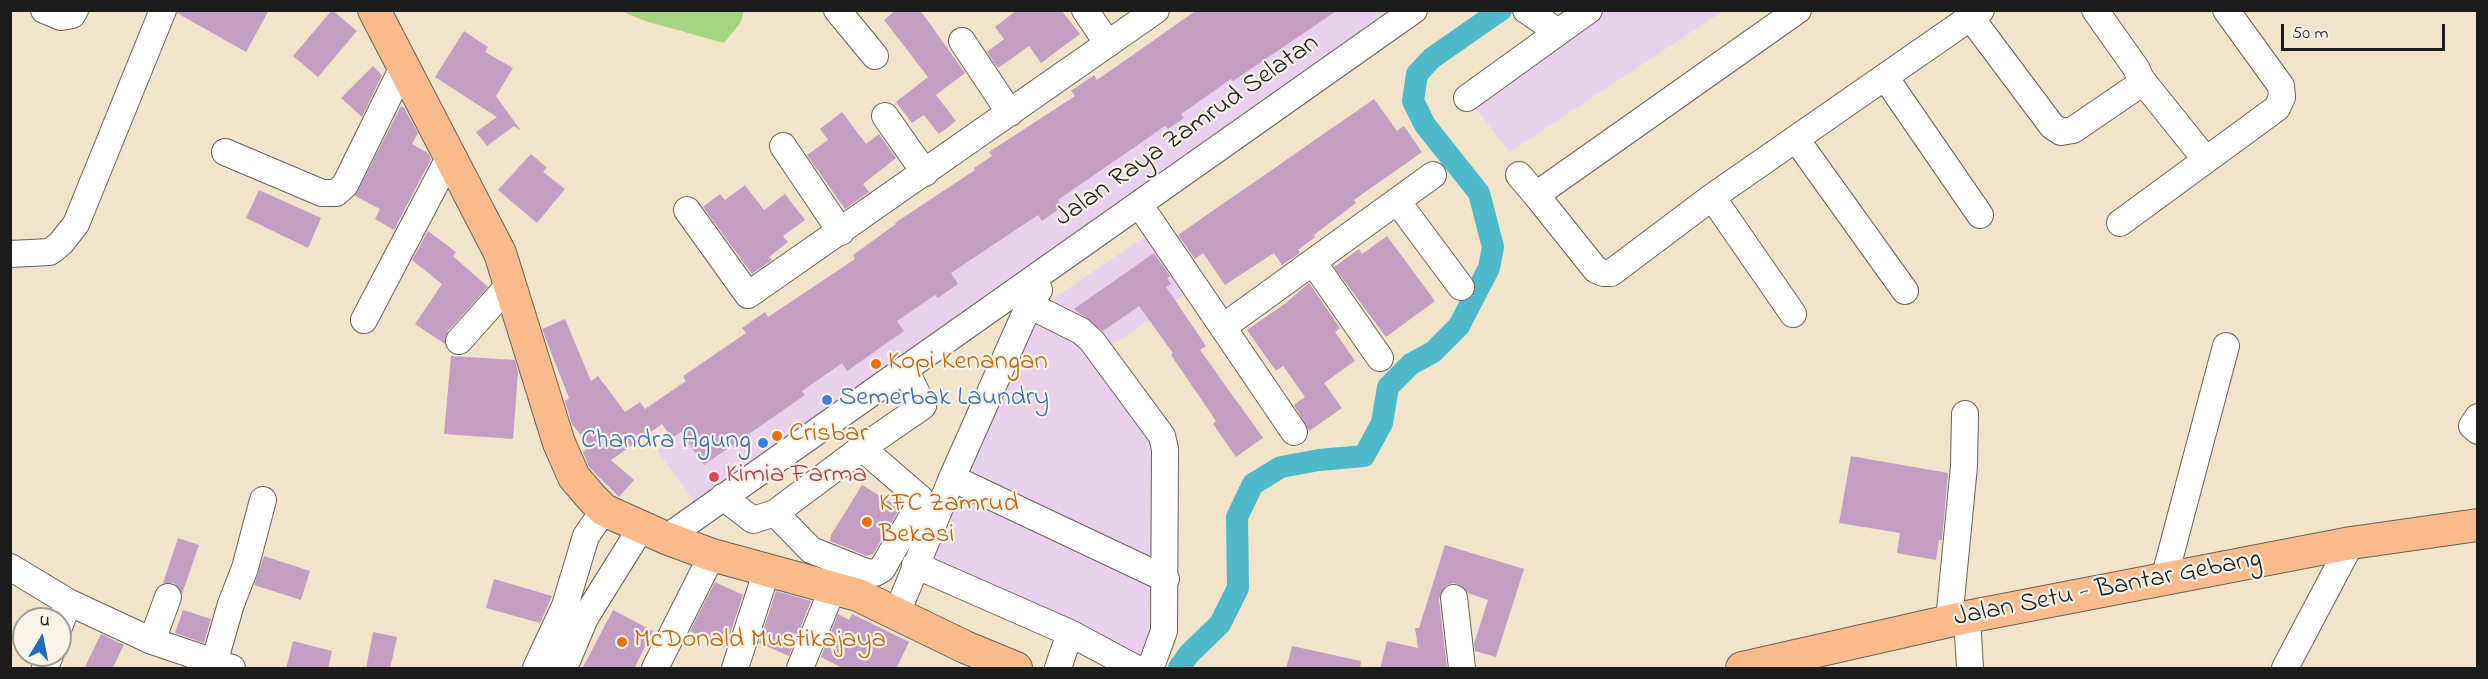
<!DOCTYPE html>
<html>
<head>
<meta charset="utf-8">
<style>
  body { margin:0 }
  #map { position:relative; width:2488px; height:679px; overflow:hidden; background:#f2e4ca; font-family:"Indie Flower",sans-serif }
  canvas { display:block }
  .frame { position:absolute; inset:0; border:12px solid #1c1c1c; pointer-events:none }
  .north { position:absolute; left:12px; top:607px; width:60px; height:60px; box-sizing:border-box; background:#f7f3e8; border:2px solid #9f9d96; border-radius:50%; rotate:10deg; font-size:16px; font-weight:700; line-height:24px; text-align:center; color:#1c1c1c }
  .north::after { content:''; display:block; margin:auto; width:21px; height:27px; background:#1f6fb2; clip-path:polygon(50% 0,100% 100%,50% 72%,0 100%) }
  .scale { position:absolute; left:2281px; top:24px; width:164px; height:27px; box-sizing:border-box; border:3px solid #1c1c1c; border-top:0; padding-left:8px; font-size:18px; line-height:21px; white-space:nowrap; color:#1c1c1c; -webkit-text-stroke:4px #f7f3e8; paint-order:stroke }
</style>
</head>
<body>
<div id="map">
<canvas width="2488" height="679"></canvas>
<div class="frame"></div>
<div class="north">U</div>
<div class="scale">50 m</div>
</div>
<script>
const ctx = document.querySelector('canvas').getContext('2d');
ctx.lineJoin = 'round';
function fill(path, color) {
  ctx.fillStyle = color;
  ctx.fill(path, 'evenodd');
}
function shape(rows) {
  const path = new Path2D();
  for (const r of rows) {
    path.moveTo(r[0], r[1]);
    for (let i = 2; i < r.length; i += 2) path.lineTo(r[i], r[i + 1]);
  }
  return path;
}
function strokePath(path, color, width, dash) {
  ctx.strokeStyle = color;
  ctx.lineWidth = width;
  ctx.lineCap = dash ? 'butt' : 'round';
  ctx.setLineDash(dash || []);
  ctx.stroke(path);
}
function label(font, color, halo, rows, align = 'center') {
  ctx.font = font + ' "Indie Flower",sans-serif';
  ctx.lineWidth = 4.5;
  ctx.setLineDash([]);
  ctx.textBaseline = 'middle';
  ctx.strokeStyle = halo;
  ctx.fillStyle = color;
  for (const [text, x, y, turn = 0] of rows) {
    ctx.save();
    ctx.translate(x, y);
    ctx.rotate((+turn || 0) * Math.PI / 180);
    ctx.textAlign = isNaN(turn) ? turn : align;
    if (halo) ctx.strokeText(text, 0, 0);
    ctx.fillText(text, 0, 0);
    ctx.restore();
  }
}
fill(shape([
  [1272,11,1414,11,702,512,657,451],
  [1589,11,1723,11,1510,152,1467,98],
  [1156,229,1195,287,1102,353,1155,424,1152,664,915,565,1038,309]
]), '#e9d1ed');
fill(shape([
  [621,11,744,10,744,11,741,22,724,43,645,21]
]), '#a6d582');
strokePath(shape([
  [1179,668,1189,654,1220,624,1238,588,1237,517,1253,484,1281,467,1319,460,1364,456,1382,423,1388,387,1411,364,1433,352,1459,326,1489,268,1493,247,1479,193,1425,125,1413,101,1417,74,1432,58,1501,10]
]), '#4eb9ca', 22);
fill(shape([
  [178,10,269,10,246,52,177,13],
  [332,10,357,31,318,77,293,56],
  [896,10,920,10,965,73,936,95,956,121,939,134,924,115,912,123,896,102,928,77,884,20],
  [1017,10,1061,10,1080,34,1041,63,1029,46,998,68,987,52,1004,39,995,27],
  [1197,10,1338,10,1233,81,1231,79,1181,114,1184,118,1168,129,1165,126,1058,200,1062,207,1042,221,1038,215,951,273,958,284,938,298,935,295,897,321,904,331,847,371,842,363,802,391,805,395,704,465,681,432,672,438,662,424,611,460,634,480,619,497,589,467,583,452,589,446,572,424,565,401,569,398,542,329,565,319,591,381,598,376,625,412,640,402,645,409,686,381,683,376,746,333,742,328,765,312,768,317,855,259,853,255,896,224,895,223,975,170,974,168,992,156,989,152,1075,96,1071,91,1094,75,1097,80],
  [464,31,488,47,485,52,513,68,496,96,521,131,514,126,487,146,476,132,497,117,435,77],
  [373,66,382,75,362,117,341,98],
  [1374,99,1397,131,1404,126,1422,152,1354,200,1356,203,1314,235,1315,237,1298,250,1300,253,1282,265,1274,253,1225,285,1203,253,1195,259,1178,235],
  [401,106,404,108,418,133,412,144,428,153,431,159,394,230,375,219,380,209,355,196],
  [842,112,866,144,879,134,896,158,863,184,869,192,845,209,807,155,828,140,820,129],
  [531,154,547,168,543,172,565,189,537,223,498,190],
  [745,185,764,210,785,194,805,220,783,236,788,242,769,257,772,260,752,274,703,207,720,194,725,200],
  [259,190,321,218,308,248,246,218],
  [428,231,456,252,453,256,488,287,448,331,445,344,415,324,442,284,412,260],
  [1387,236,1435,301,1386,337,1334,267,1359,249,1362,254],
  [1154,253,1170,276,1167,278,1171,284,1166,287,1206,346,1200,350,1263,438,1236,457,1213,424,1216,421,1171,355,1173,353,1139,306,1103,331,1074,309],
  [1309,283,1340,328,1335,332,1355,361,1324,383,1342,408,1309,431,1294,405,1305,397,1283,366,1276,371,1247,330,1286,303],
  [451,356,515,360,518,372,513,439,444,434],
  [1851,456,1948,473,1942,540,1939,540,1936,560,1897,553,1900,533,1839,523],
  [862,485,900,508,873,554,867,556,830,541,831,535],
  [178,538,199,545,182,594,174,583,163,583],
  [1445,545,1524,569,1496,657,1475,651,1474,644,1488,600,1468,593,1460,585,1453,583,1445,586,1439,599,1447,669,1380,669,1387,641,1418,648,1415,628,1419,628],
  [264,556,310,571,301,600,254,585],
  [494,579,552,596,540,623,486,608],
  [715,582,743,595,725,648,690,631],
  [776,591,811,601,789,656,759,643],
  [183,610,211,619,204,643,175,633],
  [613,610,653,631,634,669,582,669],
  [838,614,849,620,852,614,909,642,896,669,844,669,821,657],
  [373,632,397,637,390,669,366,669],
  [101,634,124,645,112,669,84,669],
  [293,641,332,651,328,669,286,669],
  [1292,646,1361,661,1360,669,1286,669]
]), '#c49dc2');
const minor = shape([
  [44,10,61,17,72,15,75,10],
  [837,10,875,56],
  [1085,10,1108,44],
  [1526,10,1558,32],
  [1798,10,1536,195,1596,270,1603,273,1611,273,1712,197,1981,10],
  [1971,18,2052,126,2061,132,2073,130,2136,87,2141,79,2136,68,2095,10],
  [962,41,1010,113],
  [1885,77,1980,215],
  [2141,79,2206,160],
  [1467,98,1589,10],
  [885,116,925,173],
  [1796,139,1905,291],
  [783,146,841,232],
  [225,152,322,193,336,193,345,185,403,67],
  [1519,175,1536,195],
  [1712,197,1793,314],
  [1397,201,1461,287],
  [1139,204,1294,432],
  [687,210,748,295,1156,10],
  [2120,223,2277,108,2282,97,2281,86,2226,10],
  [10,254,50,252,61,243,76,224,163,10],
  [1313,262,1380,358],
  [1029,305,1081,331,1092,341,1162,436,1165,449,1164,631,1152,664,1145,668],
  [364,320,450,156],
  [1223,327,1433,175],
  [459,341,510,284],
  [2478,417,2472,426,2478,431],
  [952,478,1166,579],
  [723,497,753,520,775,513,862,448,923,406,905,369],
  [775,513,811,550,866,572,875,573,882,569,920,503,920,498,862,448],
  [666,538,1414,10],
  [915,565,1070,633,1135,668],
  [10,567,68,602,152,641,232,668],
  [2164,579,2226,346],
  [1454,598,1462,668],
  [897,613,952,478,1029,305,1039,290],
  [1967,617,1970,668],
  [1949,621,1964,466,1965,414],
  [60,625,68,602],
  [152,641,168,597],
  [214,663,231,604,245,568,263,500],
  [45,668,50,655],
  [536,668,565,606,586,536,604,510],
  [564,668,585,618,641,528],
  [655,668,712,555],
  [735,668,767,570],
  [800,668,833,588],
  [1058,668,1070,633],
  [2285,668,2351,543]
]);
const major = shape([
  [374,10,500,253,559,443,574,477,591,497,604,510,666,538,712,555,858,595,965,647,1016,668],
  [1742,668,1967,617,2351,543,2478,525]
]);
strokePath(minor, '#676259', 28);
strokePath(major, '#676259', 34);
strokePath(minor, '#fff', 26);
strokePath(major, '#fabb8c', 32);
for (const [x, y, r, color] of [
  [876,364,6,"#e8710a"],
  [827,400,6,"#3f7fe0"],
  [777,436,6,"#e8710a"],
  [763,443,6,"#3f7fe0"],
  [714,477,6,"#e0444e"],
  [867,522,6,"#e8710a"],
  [622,642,6,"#e8710a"]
]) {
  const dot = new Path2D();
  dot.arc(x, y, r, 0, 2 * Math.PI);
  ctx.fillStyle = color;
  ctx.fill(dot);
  strokePath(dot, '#f7f3e8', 2);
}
label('27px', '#1c1c1c', '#f7f3e8', [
  ["Jalan Raya Zamrud Selatan",1188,132,-35],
  ["Jalan Setu - Bantar Gebang",2108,590,-11]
]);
label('27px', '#c56008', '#f7f3e8', [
  ["Kopi Kenangan",888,364],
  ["Crisbar",789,436],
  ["KFC Zamrud",879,506],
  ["Bekasi",879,537],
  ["McDonald Mustikajaya",634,642]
], 'left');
label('27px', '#366cbe', '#f7f3e8', [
  ["Semerbak Laundry",839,400],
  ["Chandra Agung",751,443,"right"]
], 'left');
label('27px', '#be3a42', '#f7f3e8', [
  ["Kimia Farma",726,477]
], 'left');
</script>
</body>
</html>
